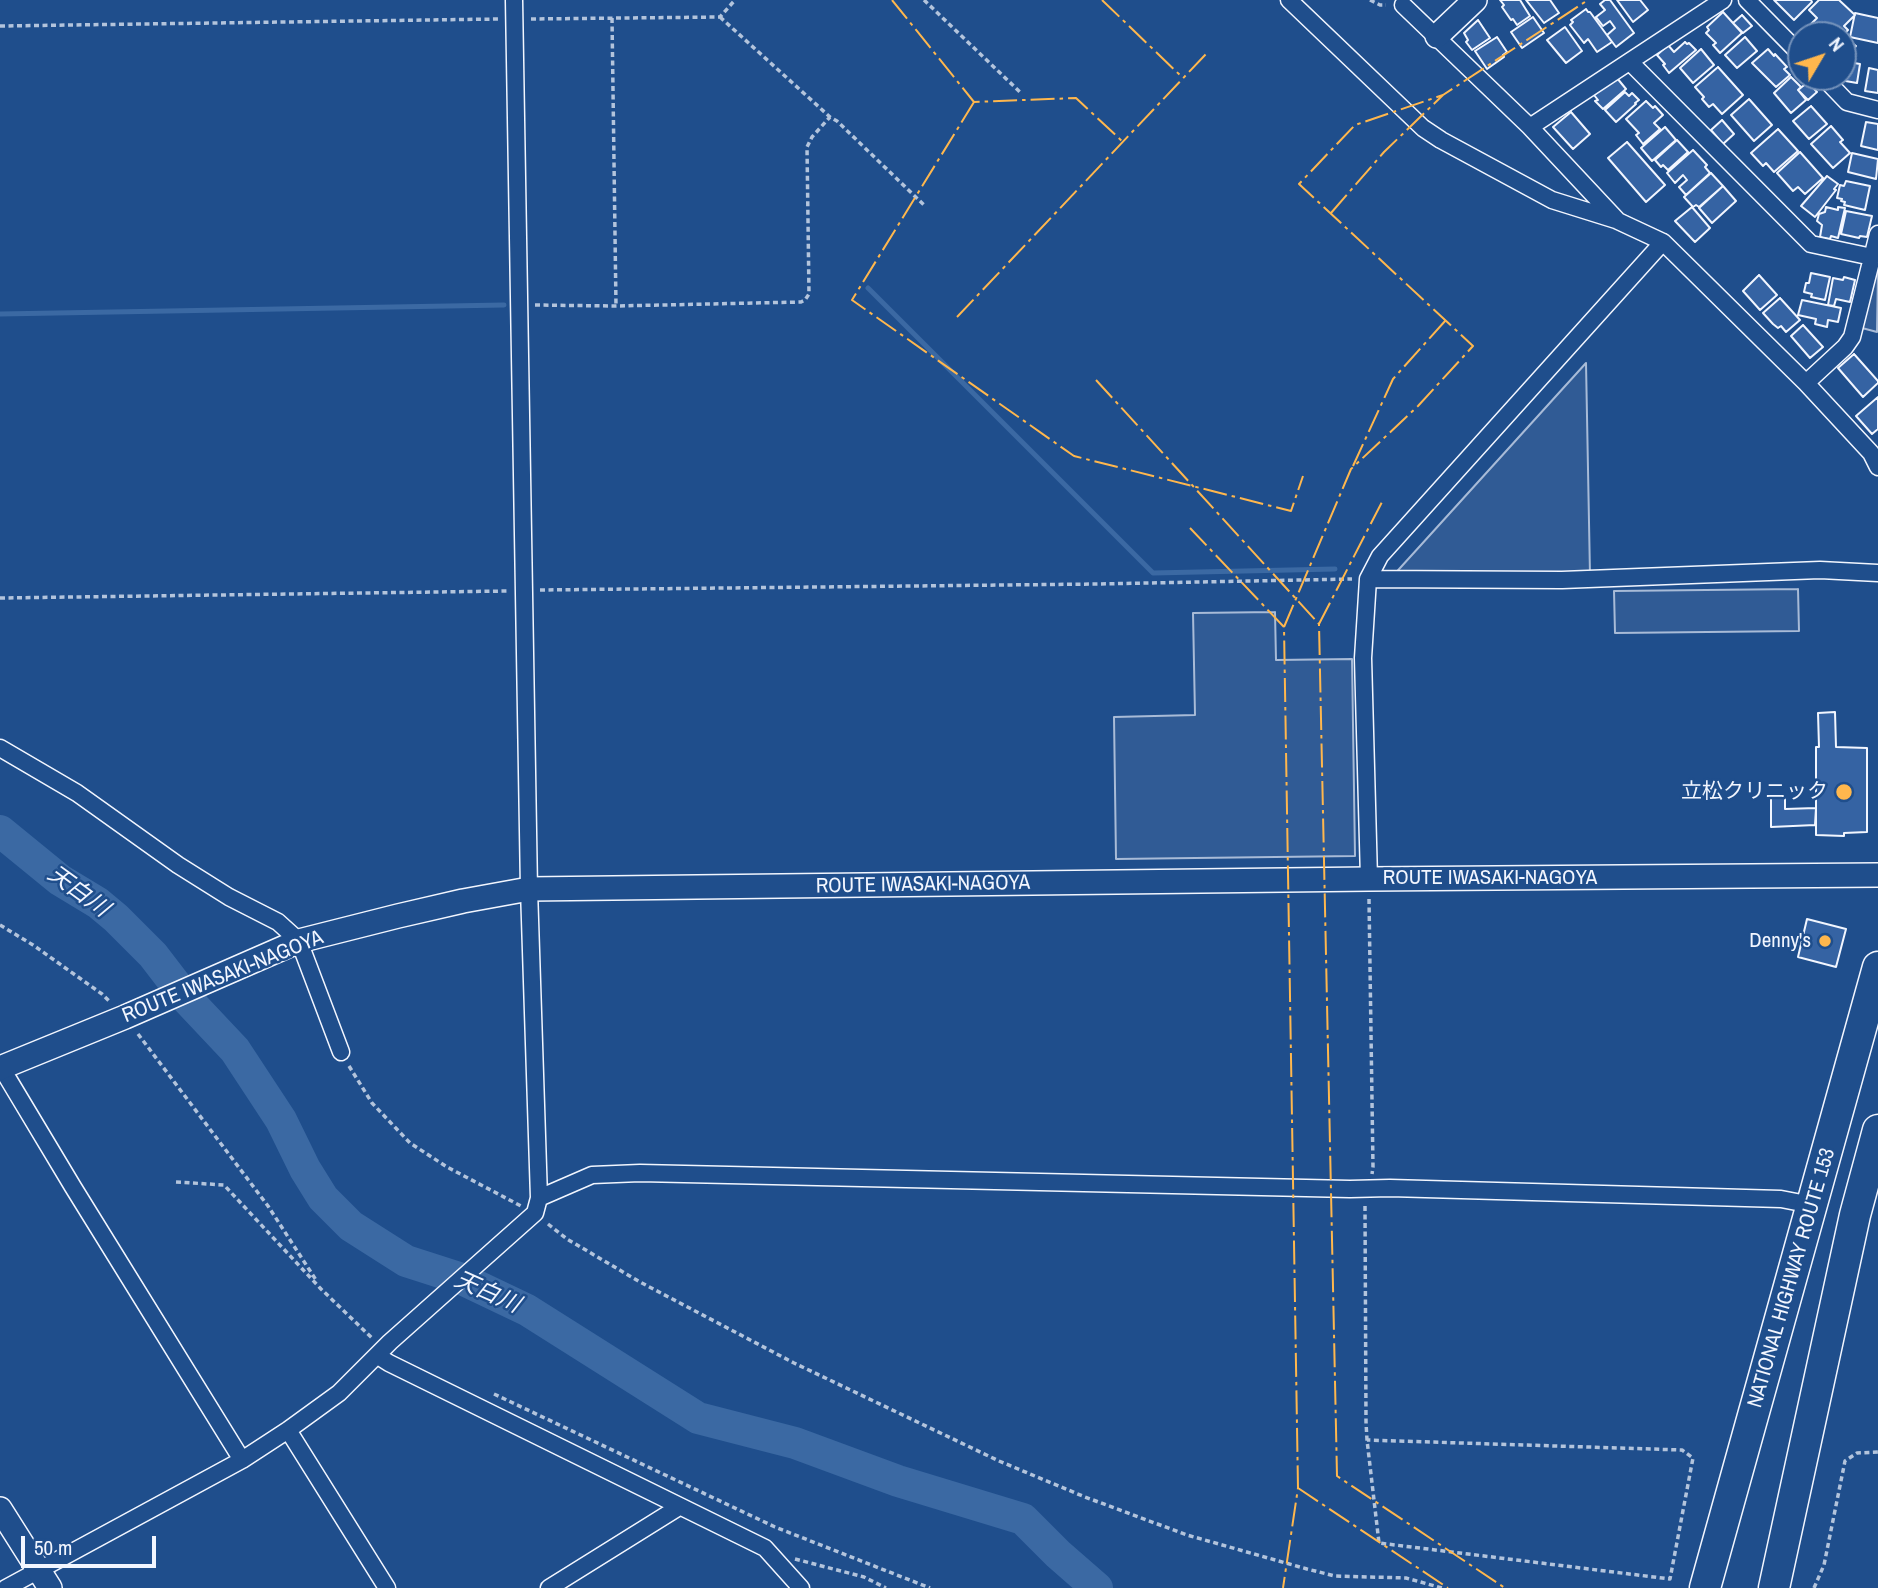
<!DOCTYPE html>
<html>
<head>
<meta charset="utf-8">
<style>
  body { margin:0 }
  #map { position:relative; width:1878px; height:1588px; overflow:hidden; background:#1f4e8c; font-family:"Archivo Narrow",sans-serif }
  canvas { display:block }
  .north { position:absolute; left:1787px; top:21px; width:70px; height:70px; box-sizing:border-box; background:#1f4e8c; border:2px solid #7391ba; border-radius:50%; rotate:51deg; font-size:19px; font-weight:700; line-height:28px; text-align:center; color:#f2f6ff }
  .north::after { content:''; display:block; margin:auto; width:24px; height:32px; background:#ffb74d; clip-path:polygon(50% 0,100% 100%,50% 72%,0 100%) }
  .scale { position:absolute; left:21px; top:1536px; width:135px; height:32px; box-sizing:border-box; border:4px solid #f2f6ff; border-top:0; padding-left:9px; font-size:21px; line-height:24px; white-space:nowrap; color:#f2f6ff; -webkit-text-stroke:5px #1f4e8c; paint-order:stroke }
</style>
</head>
<body>
<div id="map">
<canvas width="1878" height="1588"></canvas>
<div class="north">N</div>
<div class="scale">50 m</div>
</div>
<script>
const ctx = document.querySelector('canvas').getContext('2d');
ctx.lineJoin = 'round';
function fill(path, color) {
  ctx.fillStyle = color;
  ctx.fill(path, 'evenodd');
}
function shape(rows) {
  const path = new Path2D();
  for (const r of rows) {
    path.moveTo(r[0], r[1]);
    for (let i = 2; i < r.length; i += 2) path.lineTo(r[i], r[i + 1]);
  }
  return path;
}
function strokePath(path, color, width, dash) {
  ctx.strokeStyle = color;
  ctx.lineWidth = width;
  ctx.lineCap = dash ? 'butt' : 'round';
  ctx.setLineDash(dash || []);
  ctx.stroke(path);
}
function label(font, color, halo, rows, align = 'center') {
  ctx.font = font + ' "Archivo Narrow","Noto Sans JP",sans-serif';
  ctx.lineWidth = 5;
  ctx.setLineDash([]);
  ctx.textBaseline = 'middle';
  ctx.strokeStyle = halo;
  ctx.fillStyle = color;
  for (const [text, x, y, turn = 0] of rows) {
    ctx.save();
    ctx.translate(x, y);
    ctx.rotate((+turn || 0) * Math.PI / 180);
    ctx.textAlign = isNaN(turn) ? turn : align;
    if (halo) ctx.strokeText(text, 0, 0);
    ctx.fillText(text, 0, 0);
    ctx.restore();
  }
}
const parking = shape([
  [1876,271,1878,271,1877,332,1862,328,1876,271],
  [1586,363,1590,575,1391,578,1586,363],
  [1798,589,1799,631,1615,633,1614,591,1798,589],
  [1275,612,1276,660,1352,659,1355,856,1116,859,1114,717,1195,715,1193,613,1275,612]
]);
fill(parking, '#305b95');
strokePath(parking, '#a8bbd7', 2);
strokePath(shape([
  [868,288,1153,573,1335,569],
  [0,314,504,305]
]), '#3b69a3', 5);
strokePath(shape([
  [0,831,60,880,98,903,116,918,153,955,186,998,235,1050,281,1120,305,1169,323,1198,351,1226,406,1261,462,1279,527,1310,698,1418,795,1443,898,1481,1023,1519,1058,1554,1097,1588]
]), '#3b69a3', 32);
const building = shape([
  [1500,0,1520,0,1530,16,1517,25,1513,19,1511,20,1502,7,1504,5,1500,0],
  [1526,0,1550,0,1559,13,1544,23,1526,0],
  [1605,0,1610,0,1634,33,1616,47,1607,35,1615,28,1610,21,1603,26,1596,17,1605,10,1600,4,1605,0],
  [1617,0,1640,0,1648,10,1633,22,1617,0],
  [1774,0,1811,0,1812,2,1794,20,1774,0],
  [1819,0,1839,0,1855,15,1844,26,1848,30,1843,35,1813,35,1811,33,1813,31,1809,26,1817,18,1809,10,1819,0],
  [1586,9,1588,12,1590,12,1612,42,1597,52,1588,39,1584,43,1570,25,1573,22,1571,20,1586,9],
  [1723,12,1742,33,1720,53,1713,45,1716,43,1706,33,1709,30,1707,27,1723,12],
  [1855,13,1878,18,1878,43,1850,37,1855,13],
  [1742,15,1752,26,1743,33,1733,23,1742,15],
  [1533,17,1544,33,1522,48,1511,32,1533,17],
  [1478,20,1490,38,1472,50,1466,42,1468,40,1464,33,1478,20],
  [1565,27,1582,51,1566,63,1547,40,1565,27],
  [1497,37,1507,52,1503,55,1504,57,1487,69,1475,51,1497,37],
  [1745,37,1757,51,1737,68,1725,55,1745,37],
  [1844,37,1856,46,1847,58,1843,55,1844,37],
  [1685,42,1687,44,1689,43,1696,50,1669,73,1663,65,1665,64,1657,55,1668,45,1674,52,1685,42],
  [1701,49,1714,65,1693,83,1680,68,1701,49],
  [1768,49,1774,56,1775,54,1787,67,1784,69,1790,75,1776,87,1752,63,1768,49],
  [1843,61,1860,64,1857,83,1834,79,1834,77,1843,77,1843,61],
  [1718,67,1743,95,1722,114,1713,104,1709,107,1702,99,1704,97,1695,87,1718,67],
  [1869,68,1878,70,1878,93,1865,91,1869,68],
  [1791,77,1801,87,1798,90,1806,100,1791,113,1774,93,1791,77],
  [1617,78,1626,89,1603,109,1595,101,1598,100,1594,95,1610,81,1611,83,1617,78],
  [1808,82,1817,92,1808,100,1798,90,1808,82],
  [1625,92,1629,96,1632,93,1639,100,1635,103,1636,104,1616,122,1605,110,1625,92],
  [1749,99,1772,125,1754,141,1731,115,1749,99],
  [1646,101,1653,108,1655,106,1663,115,1654,123,1660,129,1643,144,1636,135,1639,133,1626,119,1646,101],
  [1811,106,1827,124,1809,139,1793,121,1811,106],
  [1571,112,1590,134,1573,149,1553,127,1571,112],
  [1722,120,1734,134,1723,144,1711,130,1722,120],
  [1866,122,1878,124,1878,150,1861,146,1866,122],
  [1831,126,1843,140,1840,142,1850,153,1833,168,1811,144,1831,126],
  [1665,127,1676,140,1652,161,1641,148,1665,127],
  [1778,129,1798,151,1774,172,1766,163,1763,166,1751,153,1778,129],
  [1677,140,1688,152,1668,170,1663,165,1661,167,1655,160,1677,140],
  [1627,142,1665,185,1646,202,1608,158,1627,142],
  [1693,150,1707,165,1705,167,1710,173,1686,195,1679,187,1687,180,1683,175,1675,183,1667,173,1693,150],
  [1800,152,1823,178,1805,194,1798,187,1793,191,1777,173,1800,152],
  [1852,153,1878,159,1876,179,1848,172,1852,153],
  [1711,173,1723,186,1699,207,1696,205,1693,207,1684,197,1711,173],
  [1827,176,1838,184,1834,189,1836,190,1815,217,1801,206,1827,176],
  [1846,181,1870,186,1865,210,1844,205,1845,202,1841,201,1842,199,1837,198,1840,185,1844,186,1846,181],
  [1723,186,1736,201,1712,223,1699,208,1723,186],
  [1692,207,1710,228,1695,242,1675,221,1692,207],
  [1826,207,1838,210,1838,207,1845,208,1838,238,1831,236,1830,239,1820,237,1822,225,1817,221,1819,214,1825,212,1826,207],
  [1846,211,1872,216,1867,237,1860,236,1859,238,1841,234,1846,211],
  [1811,273,1830,277,1825,300,1811,297,1812,294,1804,292,1806,283,1809,283,1811,273],
  [1759,275,1777,295,1760,310,1743,291,1759,275],
  [1844,277,1855,280,1850,302,1836,299,1834,306,1828,305,1833,278,1843,280,1844,277],
  [1780,298,1800,320,1786,332,1781,326,1778,328,1773,324,1763,313,1780,298],
  [1802,300,1841,308,1838,322,1828,320,1827,327,1815,324,1816,319,1798,315,1802,300],
  [1803,325,1823,347,1810,358,1791,336,1803,325],
  [1854,354,1878,381,1878,383,1863,397,1838,368,1854,354],
  [1878,397,1878,429,1872,434,1856,416,1878,397],
  [1835,712,1836,747,1867,748,1867,832,1844,833,1844,836,1816,835,1816,747,1819,747,1818,713,1835,712],
  [1771,796,1785,796,1785,809,1816,808,1815,825,1771,827,1771,796],
  [1807,919,1846,929,1836,967,1798,957,1807,919]
]);
fill(building, '#3563a3');
strokePath(building, '#f2f6ff', 2);
const street = shape([
  [1289,0,1423,128,1441,140,1552,200,1616,220],
  [1747,0,1801,55],
  [1403,5,1530,127,1618,221,1663,242,1806,383,1871,453,1878,467],
  [1630,62,1811,244,1872,257],
  [1823,77,1847,102,1878,110],
  [1530,127,1723,0],
  [1806,383,1845,347,1852,337,1878,234],
  [1368,579,1562,580,1820,570,1878,573],
  [0,748,77,793,178,865,229,897,278,922,299,941,341,1052],
  [1369,879,1363,658,1368,579,1380,556,1663,242],
  [1,1067,73,1187,242,1460],
  [539,1198,592,1175,640,1173,1350,1189,1390,1188,1781,1199,1812,1205],
  [378,1356,389,1363,765,1548,801,1588],
  [288,1430,387,1588],
  [6,1588,242,1460,288,1430,339,1393,390,1342,535,1213,539,1198,529,889,514,0],
  [549,1588,679,1507]
]);
const secondary = shape([
  [1437,36,1475,0],
  [0,1068,125,1017,299,941,398,916,463,901,529,889,1369,879,1878,875],
  [0,1509,50,1588]
]);
const highway = shape([
  [1705,1588,1878,967],
  [1774,1588,1855,1215,1878,1130]
]);
strokePath(street, '#f2f6ff', 19);
strokePath(secondary, '#f2f6ff', 26);
strokePath(highway, '#f2f6ff', 33);
strokePath(shape([
  [924,0,1022,94],
  [1370,0,1380,5,1386,5],
  [720,17,830,117,837,121,925,206],
  [612,18,616,306],
  [531,19,720,17,735,0],
  [0,26,499,19],
  [535,305,616,306,801,302,805,300,809,294,807,147,812,137,830,117],
  [540,590,1097,584,1352,579],
  [0,598,508,591],
  [1369,899,1373,1167,1372,1174],
  [0,925,33,945,102,994,110,1002],
  [138,1034,268,1206,316,1280],
  [349,1066,372,1103,410,1143,447,1167,521,1206],
  [176,1182,224,1185,321,1289,373,1339],
  [1365,1206,1366,1422,1367,1440,1379,1543,1670,1579,1693,1458,1682,1450,1367,1440],
  [548,1224,567,1239,640,1282,794,1363,999,1461,1085,1497,1187,1535,1307,1569,1335,1576,1406,1578,1442,1588],
  [494,1394,775,1527,930,1588],
  [795,1559,864,1577,886,1588],
  [1814,1588,1824,1565,1845,1461,1857,1453,1878,1452]
]), '#b3c4dc', 3.5, [5, 3.5]);
strokePath(street, '#1f4e8c', 16);
strokePath(secondary, '#1f4e8c', 23);
strokePath(highway, '#1f4e8c', 30);
strokePath(shape([
  [892,0,974,102,1076,98,1123,142],
  [1102,0,1183,78],
  [974,102,852,300,1074,456,1291,511,1303,476],
  [1331,213,1384,152,1443,95,1588,0],
  [957,317,1206,54],
  [1096,380,1319,624,1337,1476,1505,1588],
  [1353,466,1393,379,1446,320],
  [1190,528,1284,627,1298,1488,1283,1588],
  [1319,624,1382,502],
  [1284,627,1351,469,1418,406,1473,346,1299,184,1355,125,1443,95],
  [1298,1488,1448,1588]
]), '#ffb74d', 2, [24, 5, 3.5, 5]);
for (const [x, y, r, color] of [
  [1844,792,9,"#ffb74d"],
  [1825,941,7,"#ffb74d"]
]) {
  const dot = new Path2D();
  dot.arc(x, y, r, 0, 2 * Math.PI);
  ctx.fillStyle = color;
  ctx.fill(dot);
  strokePath(dot, '#1f4e8c', 2.5);
}
label('21px', '#f2f6ff', '#1f4e8c', [
  ["立松クリニック",1828,792],
  ["Denny's",1811,941]
], 'right');
label('21px', '#f2f6ff', '#1f4e8c', [
  ["ROUTE IWASAKI-NAGOYA",1490,878],
  ["ROUTE IWASAKI-NAGOYA",923,885,-1],
  ["ROUTE IWASAKI-NAGOYA",223,977,-22],
  ["NATIONAL HIGHWAY ROUTE 153",1792,1278,-74]
]);
label('italic 23px', '#f2f6ff', '#1f4e8c', [
  ["天白川",78,892,36],
  ["天白川",487,1293,24]
]);
</script>
</body>
</html>
